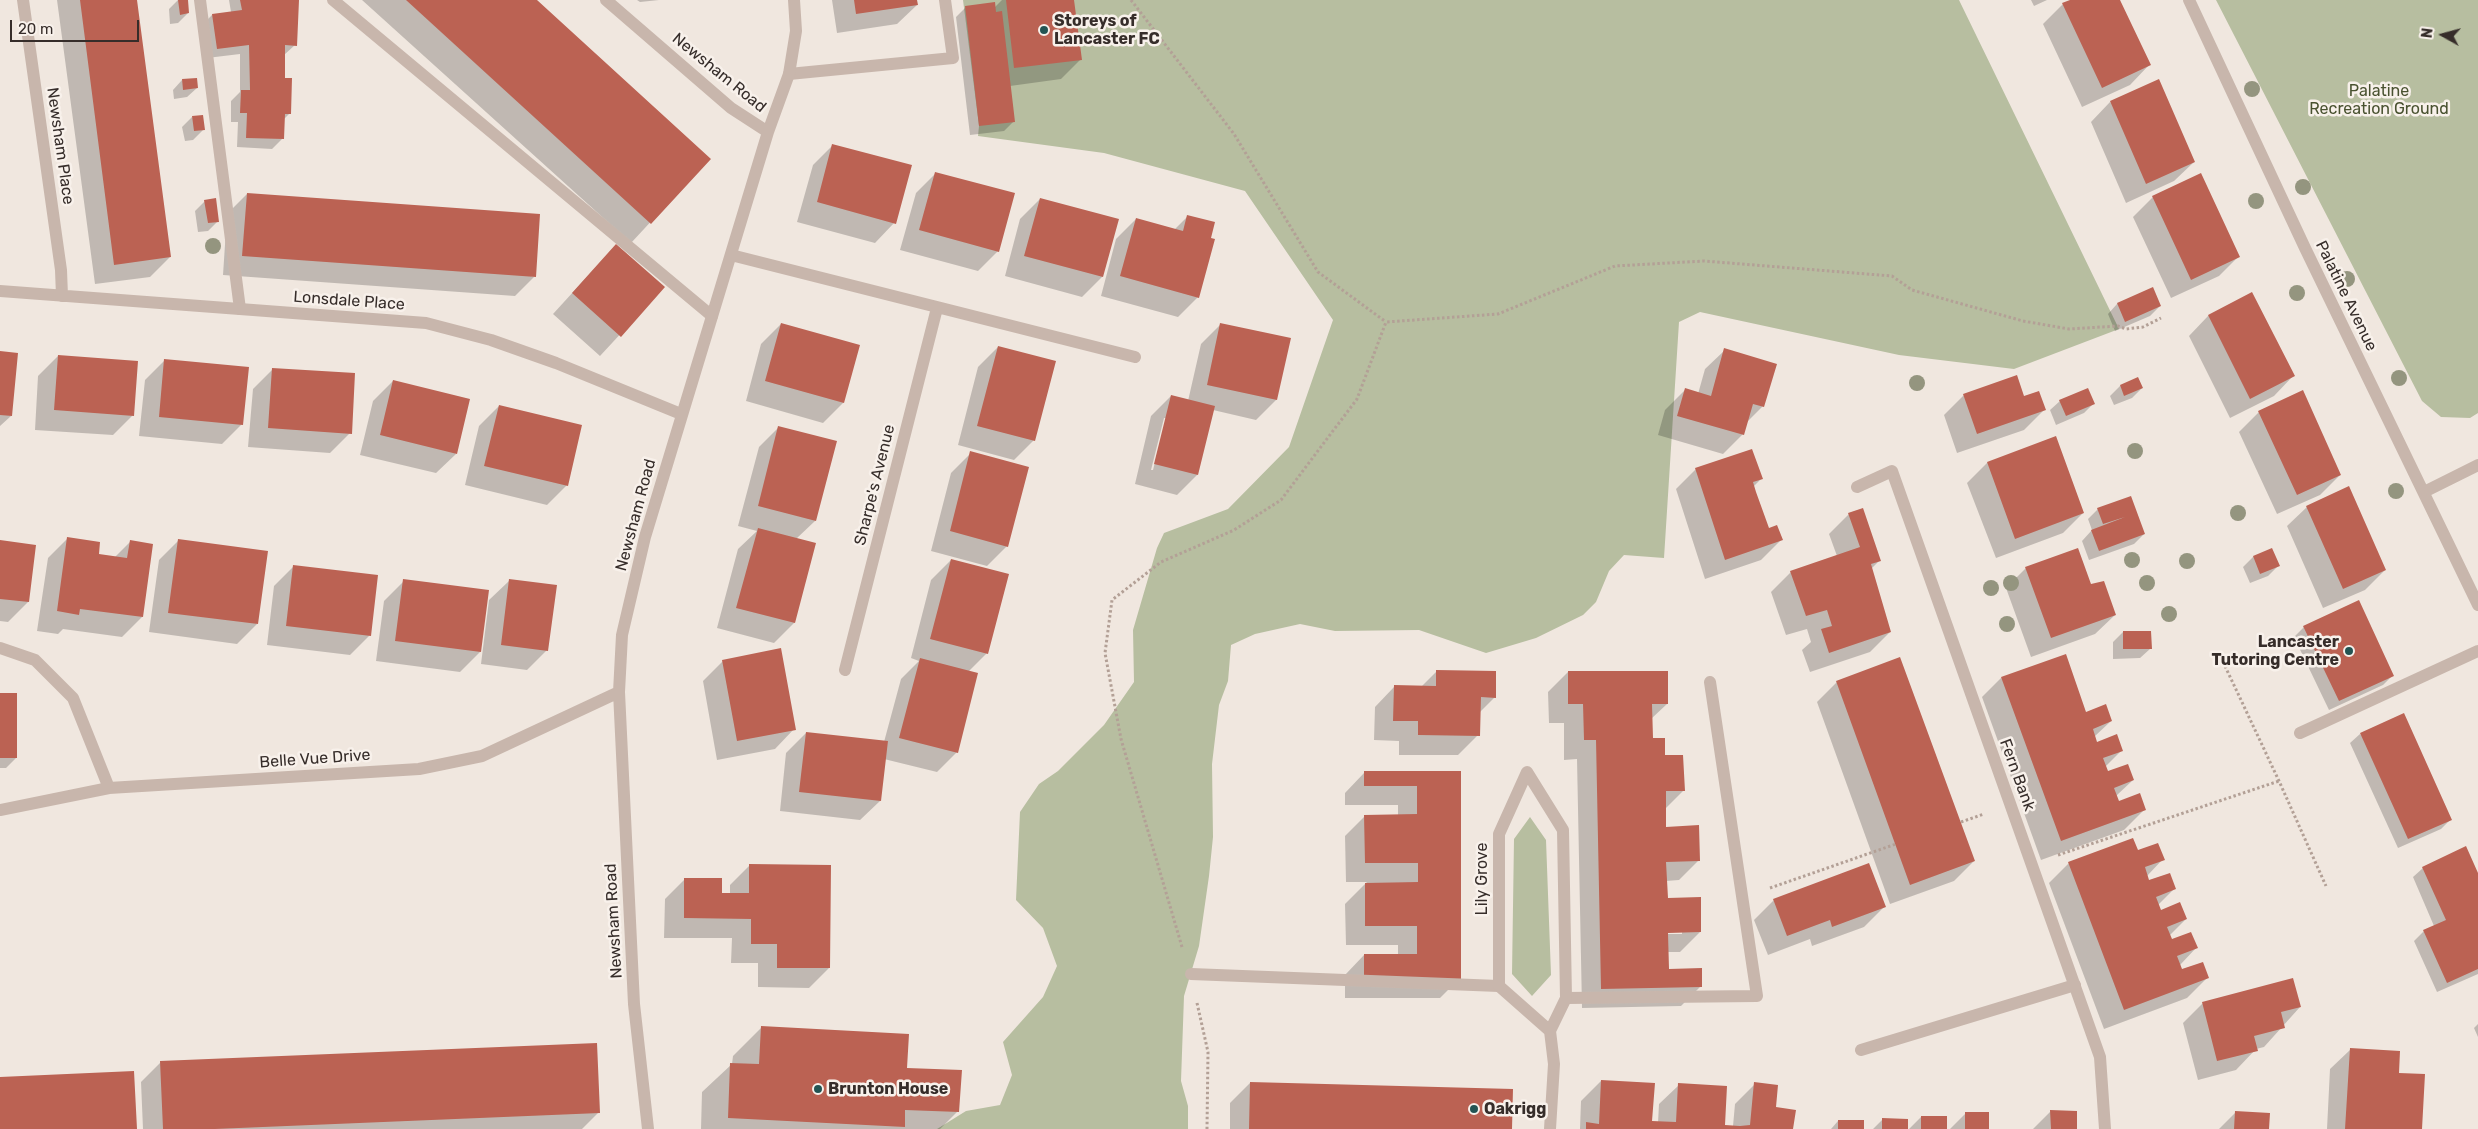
<!DOCTYPE html>
<html>
<head>
<meta charset="utf-8">
<style>
  body { margin:0 }
  #map { position:relative; width:2478px; height:1129px; overflow:hidden; background:#f0e7df; font-family:Rubik,sans-serif }
  canvas { display:block }
  .north { position:absolute; left:2418px; top:10px; width:50px; height:50px; -webkit-text-stroke:4px #f8f1eb; paint-order:stroke; rotate:277deg; font-size:14px; font-weight:700; line-height:20px; text-align:center; color:#362d2a }
  .north::after { content:''; display:block; margin:auto; width:18px; height:22px; background:#362d2a; clip-path:polygon(50% 0,100% 100%,50% 72%,0 100%) }
  .scale { position:absolute; left:10px; top:20px; width:129px; height:22px; box-sizing:border-box; border:2px solid #362d2a; border-top:0; padding-left:6px; font-size:15px; line-height:18px; white-space:nowrap; color:#362d2a; -webkit-text-stroke:4px #f8f1eb; paint-order:stroke }
</style>
</head>
<body>
<div id="map">
<canvas width="2478" height="1129"></canvas>
<div class="north">N</div>
<div class="scale">20 m</div>
</div>
<script>
const ctx = document.querySelector('canvas').getContext('2d');
ctx.lineJoin = 'round';
function fill(path, color) {
  ctx.fillStyle = color;
  ctx.fill(path, 'evenodd');
}
function shape(rows) {
  const path = new Path2D();
  for (const r of rows) {
    path.moveTo(r[0], r[1]);
    for (let i = 2; i < r.length; i += 2) path.lineTo(r[i], r[i + 1]);
  }
  return path;
}
function strokePath(path, color, width, dash) {
  ctx.strokeStyle = color;
  ctx.lineWidth = width;
  ctx.lineCap = dash ? 'butt' : 'round';
  ctx.setLineDash(dash || []);
  ctx.stroke(path);
}
function label(font, color, halo, rows, align = 'center') {
  ctx.font = font + ' Rubik,sans-serif';
  ctx.lineWidth = 5;
  ctx.setLineDash([]);
  ctx.textBaseline = 'middle';
  ctx.strokeStyle = halo;
  ctx.fillStyle = color;
  for (const [text, x, y, turn = 0] of rows) {
    ctx.save();
    ctx.translate(x, y);
    ctx.rotate((+turn || 0) * Math.PI / 180);
    ctx.textAlign = isNaN(turn) ? turn : align;
    if (halo) ctx.strokeText(text, 0, 0);
    ctx.fillText(text, 0, 0);
    ctx.restore();
  }
}
fill(shape([
  [963,0,1959,0,2119,329,2014,369,1899,355,1700,312,1679,322,1664,558,1624,555,1609,571,1596,602,1583,615,1536,638,1486,653,1419,630,1335,631,1300,624,1255,634,1231,645,1228,681,1219,705,1212,764,1213,837,1209,876,1199,946,1184,996,1181,1081,1188,1106,1188,1129,937,1129,966,1111,1000,1105,1012,1075,1003,1042,1043,997,1057,966,1043,928,1016,900,1020,812,1039,784,1058,771,1104,725,1134,682,1133,630,1157,548,1164,533,1228,509,1289,447,1333,320,1245,191,1104,153,978,136,979,126],
  [2216,0,2478,0,2478,413,2470,418,2441,417,2422,401],
  [1530,817,1546,840,1551,975,1532,996,1512,974,1514,839]
]), '#b7bea0');
fill(shape([
  [57,0,136,0,170,257,150,277,95,284],
  [178,0,187,0,188,13,178,23,170,24,169,9],
  [229,0,298,0,295,45,284,55,283,79,290,113,283,120,282,139,272,149,237,147,238,122,231,122,231,101,240,92,240,54,207,58,202,25,212,15,231,12],
  [362,0,535,0,709,159,631,243],
  [637,0,659,0,640,2],
  [832,0,916,0,917,5,897,24,837,33],
  [1002,0,1073,0,1081,59,1061,79,1010,86,1014,121,1004,131,970,135,956,17,966,7,994,8],
  [2031,0,2047,0,2034,6],
  [2072,0,2119,0,2149,65,2130,85,2082,107,2043,24,2063,4],
  [182,80,197,88,187,97,174,99,173,90],
  [2110,102,2194,162,2174,181,2126,203,2091,122],
  [192,117,203,130,193,140,185,141,182,127],
  [833,145,894,223,875,243,797,222,813,165],
  [936,173,998,251,978,271,900,250,916,193],
  [247,194,534,277,515,296,223,275,227,214],
  [2153,197,2239,256,2219,276,2171,298,2133,217],
  [1040,199,1117,220,1102,277,1082,297,1005,276,1020,219],
  [205,201,218,221,208,231,198,232,195,211],
  [1188,216,1198,297,1178,317,1101,296,1116,239,1136,219,1174,230],
  [616,245,663,288,600,356,553,314],
  [2152,289,2160,306,2150,316,2115,331,2108,314,2117,304],
  [2252,294,2293,376,2274,396,2230,418,2189,336,2208,316],
  [781,324,859,346,843,403,823,423,746,401,761,344],
  [1221,324,1289,339,1276,400,1256,420,1213,410,1197,475,1177,495,1135,484,1151,416,1171,396,1188,401,1201,344],
  [1164,418,1166,418,1153,470,1151,470],
  [998,347,1034,440,1014,460,958,445,978,367],
  [1725,350,1763,406,1746,423,1743,434,1723,454,1658,435,1665,410,1685,390,1698,394,1705,369],
  [0,352,11,416,0,426],
  [58,356,133,415,113,435,35,430,38,376],
  [165,360,242,424,222,444,139,436,145,380],
  [273,369,350,433,330,453,248,447,253,389],
  [393,381,456,454,436,473,360,455,373,401],
  [2120,386,2142,388,2132,398,2114,405,2110,396],
  [1964,395,2024,397,2044,410,2024,430,1957,453,1944,415],
  [2060,401,2093,404,2084,413,2056,425,2050,410],
  [499,406,567,485,547,505,465,485,479,426],
  [2259,412,2340,475,2320,495,2277,514,2239,432],
  [779,427,815,521,796,539,794,623,774,643,717,628,738,549,757,531,738,526,759,447],
  [2055,437,2083,513,2063,533,1996,558,1967,483,1987,463],
  [971,453,1007,546,987,566,931,551,951,473],
  [1696,469,1761,479,1753,487,1768,529,1781,540,1761,560,1705,579,1676,489],
  [2131,498,2144,534,2134,544,2089,560,2082,541,2092,530,2088,519,2098,509],
  [2307,507,2385,570,2365,590,2323,608,2287,526],
  [1849,514,1880,560,1871,569,1890,632,1870,652,1810,672,1802,650,1811,642,1807,629,1786,635,1771,592,1791,572,1837,556,1829,534],
  [68,538,98,556,114,558,130,542,142,617,122,637,63,629,58,634,37,631,48,558],
  [179,540,257,624,237,644,149,632,159,560],
  [0,541,35,546,28,602,8,622,0,621],
  [2271,549,2278,566,2268,576,2250,583,2243,567,2253,557],
  [951,560,987,653,968,672,957,752,937,772,884,759,880,801,860,820,780,811,786,753,806,733,884,742,901,679,919,661,911,658,931,580],
  [294,566,370,635,350,655,267,645,274,586],
  [2026,568,2090,586,2115,615,2095,634,2031,657,2006,588],
  [404,581,488,592,480,652,460,672,376,661,384,601],
  [509,581,547,650,527,670,481,664,489,600],
  [2304,627,2392,676,2383,685,2329,710,2294,637],
  [2123,632,2150,649,2140,658,2113,659,2113,642],
  [723,661,794,729,775,749,717,760,703,681],
  [1437,671,1495,697,1479,713,1478,735,1458,755,1399,755,1399,741,1374,740,1375,707,1394,687,1421,687],
  [1568,672,1667,704,1651,719,1652,740,1683,791,1665,809,1665,828,1699,860,1679,880,1666,881,1667,899,1700,932,1680,952,1667,952,1668,971,1701,986,1681,1006,1582,1008,1577,759,1564,760,1564,723,1549,723,1548,692],
  [1662,932,1682,932,1682,934,1662,934],
  [2001,678,2085,713,2111,721,2094,737,2096,743,2122,750,2105,767,2107,773,2133,780,2116,796,2118,802,2144,810,2124,830,2041,860,1982,697],
  [1837,682,1974,861,1954,881,1890,904,1817,702],
  [0,695,16,758,6,768,0,768],
  [2360,734,2451,819,2441,829,2398,848,2350,743],
  [1460,772,1460,978,1440,998,1345,998,1345,975,1364,955,1398,955,1398,945,1346,945,1345,904,1367,882,1346,882,1345,836,1365,816,1398,816,1398,805,1345,805,1345,793,1364,773],
  [2137,852,2163,859,2147,876,2148,882,2174,889,2158,905,2160,911,2186,919,2169,936,2171,941,2196,948,2180,965,2182,971,2207,978,2187,998,2104,1029,2049,883,2069,863],
  [750,865,829,968,809,988,758,987,758,963,731,963,732,938,664,938,665,899,685,879,720,894,730,894,730,885],
  [2423,868,2478,876,2478,974,2437,992,2414,941,2424,931,2434,926,2413,877],
  [1774,900,1884,907,1864,927,1812,946,1810,939,1768,955,1754,920],
  [2203,1003,2300,1007,2264,1047,2256,1049,2236,1070,2198,1080,2183,1023],
  [2478,1024,2478,1037,2474,1028],
  [761,1028,906,1069,958,1111,940,1129,701,1129,702,1092,732,1064,733,1056],
  [2350,1050,2397,1074,2421,1129,2327,1129,2330,1069],
  [161,1062,599,1112,582,1129,143,1129,141,1082],
  [1601,1081,1651,1122,1658,1123,1659,1104,1679,1085,1724,1126,1733,1126,1735,1104,1755,1084,1792,1129,1580,1129,1581,1101],
  [1250,1083,1510,1129,1230,1129,1230,1103],
  [2051,1111,2076,1129,2033,1129],
  [2236,1112,2268,1129,2219,1129],
  [1966,1113,1988,1129,1950,1129],
  [1921,1117,1946,1129,1909,1129],
  [1883,1119,1907,1129,1873,1129],
  [1838,1121,1863,1129,1831,1129]
]), '#0003');
fill(shape([
  [80,0,137,0,171,257,114,265],
  [178,0,188,0,189,13,180,15],
  [240,0,299,0,297,46,285,45,285,78,292,78,291,114,285,114,284,139,246,138,247,113,240,113,241,90,250,90,249,45,217,49,212,14,242,10],
  [406,0,537,0,711,159,651,224],
  [854,0,917,0,918,5,856,14],
  [1006,0,1074,0,1082,60,1014,68],
  [2070,0,2120,0,2151,65,2102,88,2062,3],
  [995,2,996,12,1002,11,1015,122,979,126,965,6],
  [197,78,198,88,183,90,182,79],
  [2159,79,2195,162,2146,184,2110,101],
  [203,115,205,130,194,131,192,116],
  [832,144,912,165,896,224,817,202],
  [935,172,1015,193,999,252,919,230],
  [2201,173,2240,257,2191,280,2152,196],
  [247,193,540,214,536,277,242,256],
  [216,198,219,222,208,223,204,200],
  [1040,198,1119,219,1103,277,1024,256],
  [1187,215,1215,222,1211,238,1215,239,1199,298,1120,276,1136,218,1183,231],
  [616,244,665,287,621,337,572,293],
  [2153,287,2161,306,2125,322,2117,303],
  [2252,292,2295,376,2250,399,2208,315],
  [781,323,860,345,844,403,765,381],
  [1220,323,1291,338,1277,400,1207,385],
  [998,346,1056,361,1035,441,977,426],
  [1724,348,1777,364,1764,407,1753,404,1744,435,1677,416,1685,388,1711,396],
  [0,351,18,353,12,416,0,415],
  [58,355,138,361,134,416,54,410],
  [164,359,249,367,243,425,159,417],
  [272,368,355,373,352,434,268,428],
  [2017,375,2024,396,2039,391,2046,410,1977,434,1963,394],
  [2138,377,2143,388,2124,396,2120,385],
  [393,380,470,399,457,454,380,435],
  [2088,388,2095,404,2066,416,2059,400],
  [2303,390,2341,475,2297,495,2258,411],
  [1171,395,1215,406,1198,475,1154,464],
  [499,405,582,425,568,486,484,466],
  [778,426,837,441,816,521,758,506],
  [2056,436,2084,513,2015,539,1987,462],
  [1752,449,1763,479,1753,482,1756,492,1769,528,1777,525,1783,540,1725,560,1695,468],
  [970,451,1029,467,1008,547,950,531],
  [2349,486,2386,570,2343,589,2306,506],
  [2131,496,2145,534,2099,551,2091,530,2125,517,2103,524,2097,508],
  [1863,508,1881,561,1871,564,1891,632,1829,653,1821,629,1832,626,1827,610,1806,616,1790,571,1860,547,1848,513],
  [758,528,816,543,795,623,736,608],
  [67,537,100,542,99,554,127,558,130,540,153,544,143,617,80,609,79,615,57,611],
  [178,539,268,551,258,624,168,613],
  [0,540,36,545,29,602,0,599],
  [2078,548,2091,584,2104,581,2116,615,2051,638,2025,567],
  [2272,548,2280,566,2260,574,2253,556],
  [951,559,1009,574,988,654,930,639],
  [293,565,378,575,371,636,286,626],
  [403,579,489,590,481,652,395,641],
  [509,579,557,585,548,651,501,645],
  [2359,600,2394,676,2339,701,2303,626],
  [2123,631,2151,631,2152,649,2123,649],
  [781,648,796,730,737,741,722,660],
  [2066,654,2086,712,2106,704,2112,721,2093,729,2097,742,2117,734,2123,751,2103,758,2108,771,2128,764,2134,780,2114,788,2119,801,2140,793,2146,810,2061,841,2001,677],
  [1900,657,1975,861,1910,885,1836,681],
  [920,658,978,673,958,753,899,738],
  [1436,670,1496,671,1496,698,1481,697,1480,736,1418,735,1418,721,1393,721,1394,685,1436,686],
  [1568,671,1668,671,1668,704,1652,704,1653,738,1665,738,1665,755,1683,755,1685,791,1666,791,1666,827,1699,825,1700,861,1666,862,1668,898,1701,897,1701,932,1668,933,1669,969,1702,968,1702,987,1601,989,1596,740,1584,740,1583,704,1568,704],
  [0,693,17,693,17,758,0,758],
  [2404,713,2452,820,2408,839,2360,733],
  [806,732,888,741,881,801,799,792],
  [1364,771,1461,771,1461,979,1364,979,1364,954,1417,954,1417,926,1365,926,1365,883,1418,882,1418,863,1365,863,1364,815,1417,814,1417,786,1364,786],
  [2133,838,2138,850,2158,843,2165,860,2145,867,2149,880,2170,873,2176,889,2156,897,2161,910,2180,902,2187,919,2167,927,2172,939,2191,932,2198,948,2177,956,2182,969,2203,962,2209,978,2124,1010,2068,862],
  [2466,846,2478,873,2478,969,2447,983,2423,930,2446,920,2422,867],
  [1869,863,1886,907,1832,927,1830,920,1787,936,1773,899],
  [749,864,831,865,830,968,777,968,777,944,751,944,751,919,684,918,684,878,722,878,722,893,749,893],
  [2293,978,2301,1007,2281,1012,2285,1028,2254,1036,2258,1051,2217,1061,2202,1002],
  [761,1026,909,1034,907,1068,962,1070,959,1112,905,1110,905,1127,728,1118,730,1063,759,1064],
  [597,1043,600,1113,215,1129,163,1129,160,1061],
  [2350,1048,2400,1051,2399,1073,2425,1074,2422,1129,2345,1129],
  [134,1071,137,1129,0,1129,0,1077],
  [1601,1080,1655,1083,1652,1121,1676,1122,1678,1083,1727,1086,1725,1125,1740,1126,1750,1125,1754,1082,1778,1085,1776,1107,1796,1110,1793,1129,1586,1129,1586,1122,1599,1124],
  [1250,1082,1513,1089,1512,1129,1249,1129],
  [2050,1110,2077,1111,2077,1129,2051,1129],
  [2235,1111,2270,1113,2269,1129,2234,1129],
  [1965,1112,1989,1112,1989,1129,1965,1129],
  [1921,1116,1947,1116,1947,1129,1921,1129],
  [1882,1118,1908,1119,1908,1129,1882,1129],
  [1838,1120,1864,1120,1864,1129,1838,1129]
]), '#bb6253');
strokePath(shape([
  [1131,0,1234,134,1318,272,1386,322],
  [2225,666,2279,781,2326,886],
  [1961,822,1984,814],
  [2058,855,2279,781],
  [1770,888,1896,844],
  [1182,947,1121,739,1105,653,1112,600,1161,562,1234,530,1281,500,1357,399,1386,322,1498,314,1615,266,1704,261,1892,276,1912,290,2023,321,2069,329,2118,326,2126,329,2143,327,2161,318],
  [1197,1003,1208,1052,1207,1129]
]), '#b3a096', 3, [2.5, 2.5]);
strokePath(shape([
  [200,0,240,309],
  [333,0,712,316],
  [789,74,953,58,945,0],
  [2300,733,2478,651],
  [1191,974,1499,986],
  [1566,998,1757,996,1710,682],
  [1861,1050,2075,985]
]), '#c8b6ac', 12);
strokePath(shape([
  [23,0,61,270,62,296],
  [606,0,731,108,768,132,645,537,622,635,619,692,634,1004,648,1129],
  [2189,0,2305,248,2478,605],
  [768,132,789,74,796,31,794,0],
  [731,255,1135,357],
  [0,291,426,323,491,340,556,363,681,414],
  [1857,487,1892,471,2100,1057,2105,1129],
  [2424,492,2478,465],
  [0,648,35,660,73,698,109,788],
  [845,670,937,308],
  [0,810,109,788,419,769,482,756,619,692],
  [1550,1031,1499,986,1499,834,1527,772,1563,830,1566,998,1550,1031,1554,1064,1550,1129]
]), '#c8b6ac', 12);
ctx.fillStyle = '#94957f';
for (const [x, y] of [
  [2252,89],
  [2303,187],
  [2256,201],
  [213,246],
  [2347,279],
  [2297,293],
  [2399,378],
  [1917,383],
  [2135,451],
  [2396,491],
  [2238,513],
  [2132,560],
  [2187,561],
  [2011,583],
  [2147,583],
  [1991,588],
  [2169,614],
  [2007,624]
]) {
  ctx.beginPath();
  ctx.arc(x, y, 8, 0, 2 * Math.PI);
  ctx.fill();
}
for (const [x, y, r, color] of [
  [1044,30,5,"#235453"],
  [2349,651,5,"#235453"],
  [818,1089,5,"#235453"],
  [1474,1109,5,"#235453"]
]) {
  const dot = new Path2D();
  dot.arc(x, y, r, 0, 2 * Math.PI);
  ctx.fillStyle = color;
  ctx.fill(dot);
  strokePath(dot, '#f8f1eb', 2);
}
label('bold 16px', '#362d2a', '#f8f1eb', [
  ["Storeys of",1054,21],
  ["Lancaster FC",1054,39],
  ["Lancaster",2339,642,"right"],
  ["Tutoring Centre",2339,660,"right"],
  ["Brunton House",828,1089],
  ["Oakrigg",1484,1109]
], 'left');
label('16px', '#362d2a', '#f8f1eb', [
  ["Newsham Road",719,73,39],
  ["Newsham Place",60,146,82],
  ["Palatine Avenue",2346,296,64],
  ["Lonsdale Place",349,301,4],
  ["Sharpe's Avenue",875,485,-76],
  ["Newsham Road",636,515,-75],
  ["Belle Vue Drive",315,759,-4],
  ["Fern Bank",2017,775,70],
  ["Lily Grove",1482,879,-90],
  ["Newsham Road",614,921,-93]
]);
label('16px', '#495230', '#f8f1eb', [
  ["Palatine",2379,91],
  ["Recreation Ground",2379,109]
]);
</script>
</body>
</html>
